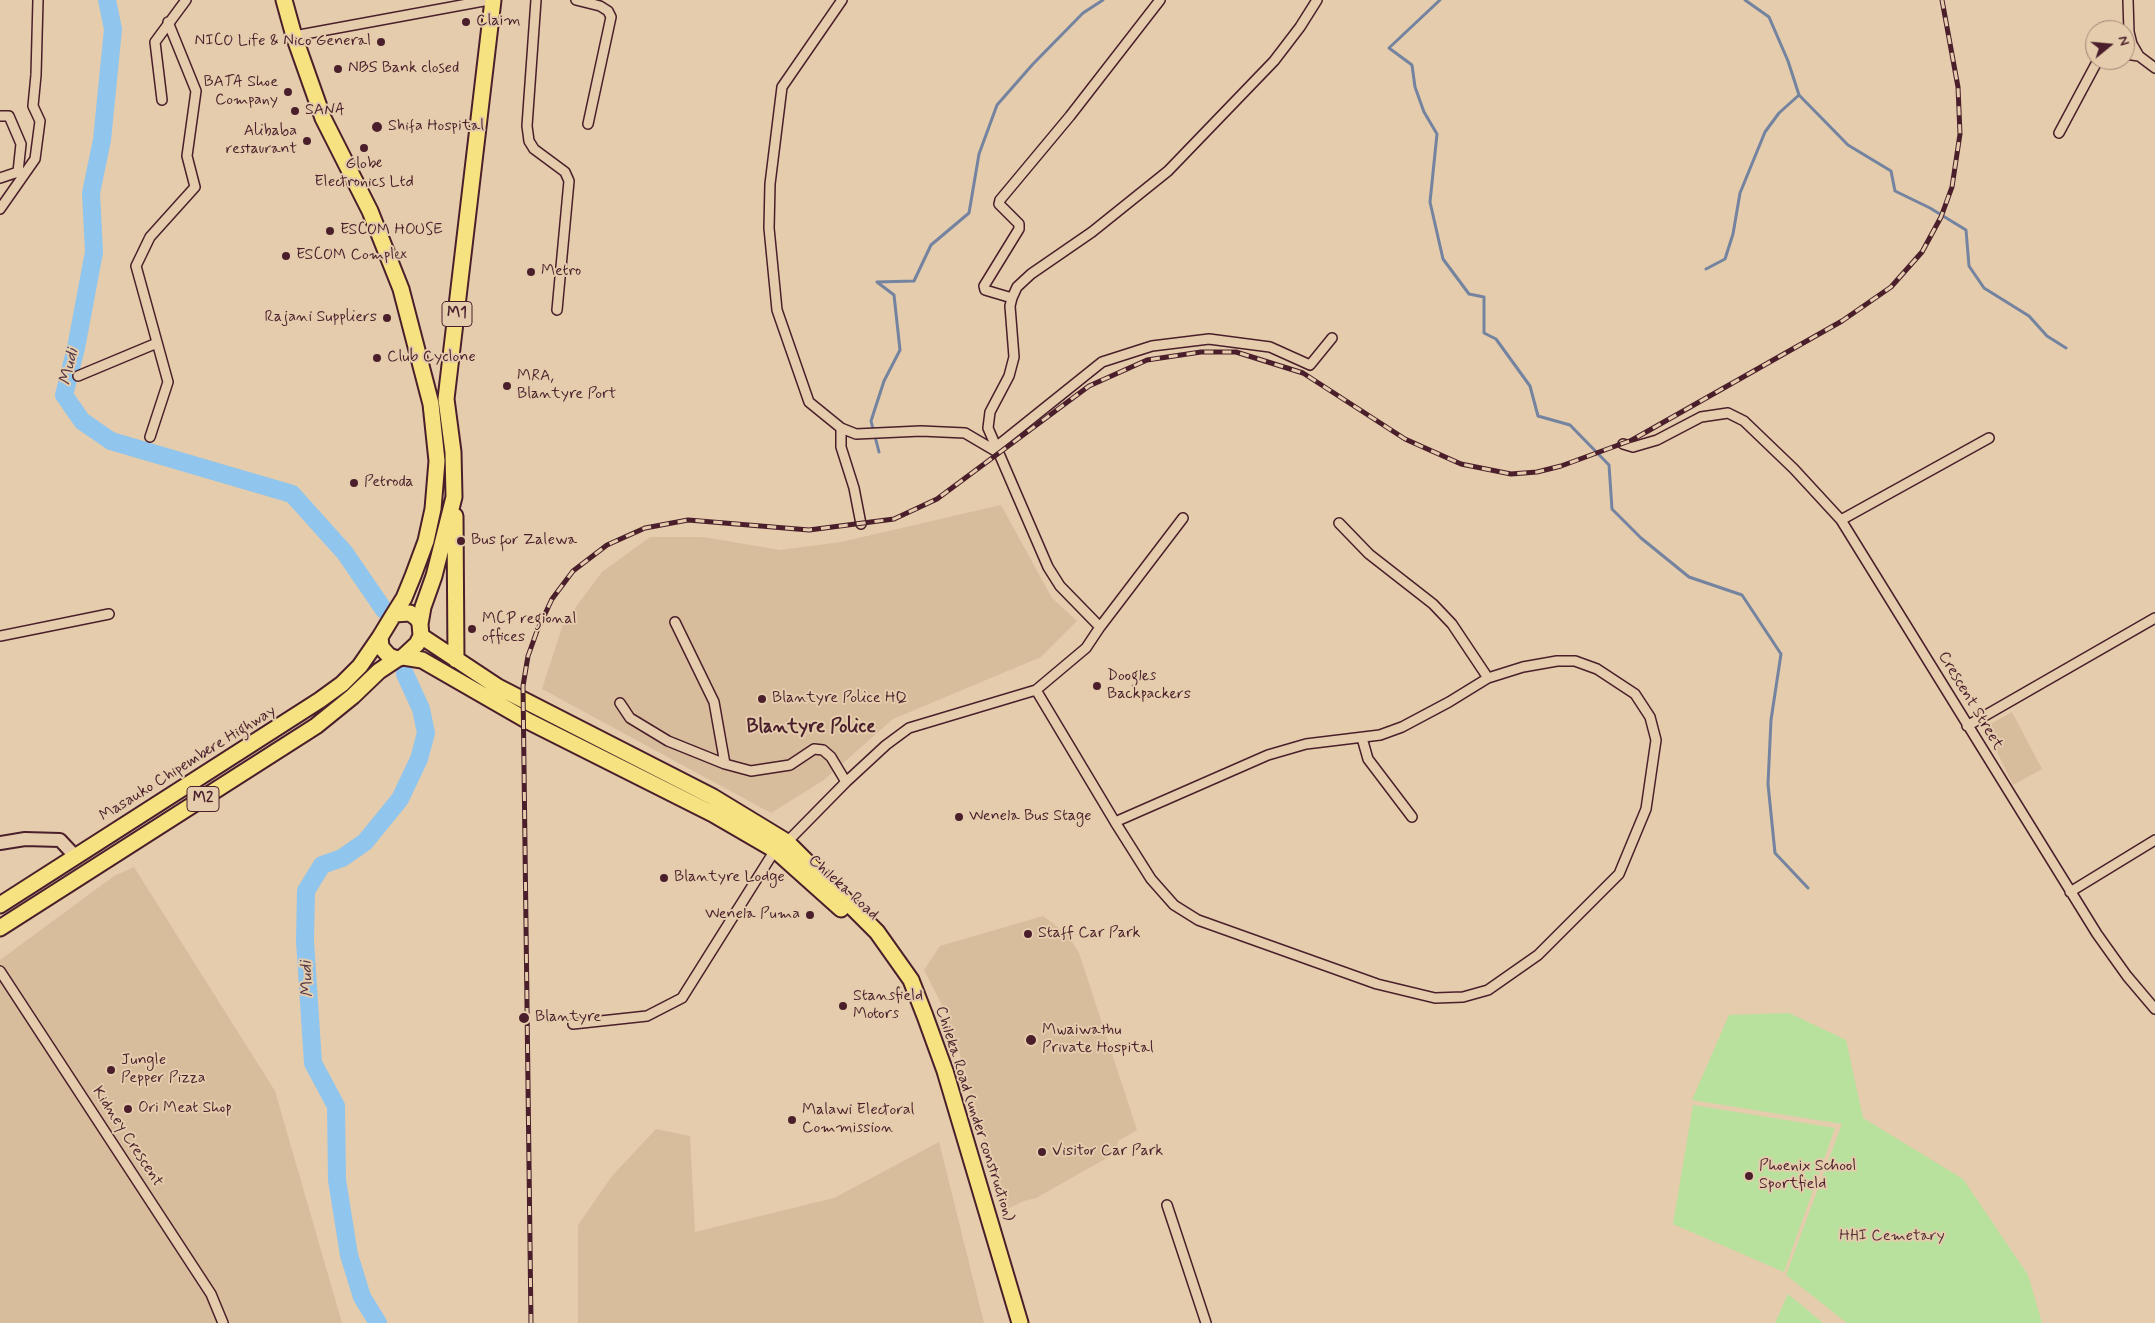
<!DOCTYPE html>
<html>
<head>
<meta charset="utf-8">
<style>
  body { margin:0 }
  #map { position:relative; width:2155px; height:1323px; overflow:hidden; background:#e4ccac; font-family:Mynerve,sans-serif }
  canvas { display:block }
  .north { position:absolute; left:2085px; top:20px; width:50px; height:50px; box-sizing:border-box; background:#e4ccac; border:1px solid #a68778; border-radius:50%; rotate:73deg; font-size:14px; font-weight:700; line-height:20px; text-align:center; color:#4a1f2b }
  .north::after { content:''; display:block; margin:auto; width:18px; height:22px; background:#4a1f2b; clip-path:polygon(50% 0,100% 100%,50% 72%,0 100%) }
</style>
</head>
<body>
<div id="map">
<canvas width="2155" height="1323"></canvas>
<div class="north">N</div>
</div>
<script>
const ctx = document.querySelector('canvas').getContext('2d');
ctx.lineJoin = 'round';
function fill(path, color) {
  ctx.fillStyle = color;
  ctx.fill(path, 'evenodd');
}
function shape(rows) {
  const path = new Path2D();
  for (const r of rows) {
    path.moveTo(r[0], r[1]);
    for (let i = 2; i < r.length; i += 2) path.lineTo(r[i], r[i + 1]);
  }
  return path;
}
function strokePath(path, color, width, dash) {
  ctx.strokeStyle = color;
  ctx.lineWidth = width;
  ctx.lineCap = dash ? 'butt' : 'round';
  ctx.setLineDash(dash || []);
  ctx.stroke(path);
}
function label(font, color, halo, rows, align = 'center') {
  ctx.font = font + ' Mynerve,sans-serif';
  ctx.lineWidth = 4;
  ctx.setLineDash([]);
  ctx.textBaseline = 'middle';
  ctx.strokeStyle = halo;
  ctx.fillStyle = color;
  for (const [text, x, y, turn = 0] of rows) {
    ctx.save();
    ctx.translate(x, y);
    ctx.rotate((+turn || 0) * Math.PI / 180);
    ctx.textAlign = isNaN(turn) ? turn : align;
    if (halo) ctx.strokeText(text, 0, 0);
    ctx.fillText(text, 0, 0);
    ctx.restore();
  }
}
fill(shape([
  [1001,505,1052,598,1077,621,1041,657,893,719,824,780,771,813,542,689,563,624,602,572,650,537,703,537,780,550,841,542],
  [2012,712,2042,769,2013,785,1985,727],
  [134,867,275,1091,342,1323,0,1323,0,960,114,876],
  [1043,916,1068,935,1079,953,1137,1130,1118,1141,1117,1149,1105,1159,1036,1198,1024,1201,1005,1210,971,1100,965,1070,945,1011,924,970,940,946],
  [656,1129,690,1136,695,1232,834,1198,939,1142,984,1323,578,1323,578,1225,612,1176]
]), '#d8bd9d');
fill(shape([
  [1789,1013,1846,1040,1863,1118,1963,1179,2028,1275,2042,1323,1847,1323,1786,1275,1842,1124,1692,1100,1729,1015],
  [1693,1105,1835,1128,1784,1272,1673,1224],
  [1788,1294,1823,1323,1775,1323]
]), '#b7e19d');
strokePath(shape([
  [1440,0,1389,48,1412,65,1415,87,1424,112,1437,134,1430,202,1443,259,1469,294,1484,297,1484,333,1496,339,1530,386,1538,416,1570,425,1609,465,1612,509,1641,538,1689,577,1742,595,1781,654,1771,720,1768,784,1775,853,1808,888],
  [1745,0,1769,17,1788,61,1799,95,1848,145,1891,171,1895,191,1930,208,1966,230,1969,266,1984,288,2029,316,2047,336,2066,348],
  [1706,269,1725,259,1733,234,1740,193,1765,132,1779,113,1799,95],
  [879,452,871,421,884,381,900,350,894,295,877,282,914,281,931,245,969,213,979,154,997,105,1033,64,1083,13,1103,0],
  [337,1180,345,1255,351,1263,359,1298,374,1323]
]), '#7483a0', 3);
strokePath(shape([
  [107,0,113,29,102,140,91,193,94,252,76,348,64,395,82,421,111,441,292,494,345,553,384,610],
  [378,1323,362,1297,349,1255,337,1180,336,1106,313,1063,305,941,306,891,322,865,342,858,365,842,400,799,419,759,426,733,421,709,405,674]
]), '#90c5ee', 18);
const street = shape([
  [536,0,527,126,529,141,534,149,565,172,569,181,557,310],
  [576,0,600,6,608,11,611,17,588,124],
  [842,0,782,87,770,184,769,228,777,310,809,402,841,428,856,434,921,431,965,433,999,453],
  [2128,0,2129,32,2132,44,2139,56,2155,68],
  [294,36,489,0],
  [2125,54,2139,56],
  [162,100,155,42,186,0],
  [0,116,9,116,21,144,18,172,0,178],
  [2059,133,2098,60],
  [0,209,35,159,40,121,33,106,36,75,38,0],
  [1012,298,985,290,984,286,1019,229,1019,224,999,204,1000,200,1070,116,1160,0],
  [78,376,157,343],
  [841,428,841,447,854,488,861,524],
  [150,437,168,382,136,266,150,237,195,187,187,156,196,91,168,22],
  [1623,444,1633,447,1657,440,1701,417,1728,413,1744,421,1794,469,1841,520,2097,934,2127,976,2155,1009],
  [996,447,1102,362,1152,346,1209,339,1270,347,1310,365,1332,338],
  [1841,520,1989,438],
  [1339,523,1369,554,1433,604,1452,624,1488,678],
  [675,622,714,702,725,764],
  [1100,627,1060,586,1048,567,988,428,990,412,1009,376,1014,357,1010,306,1012,298,1017,287,1031,274,1092,232,1168,171,1274,61,1300,27,1317,0],
  [0,636,109,614],
  [1036,690,1115,822,1151,879,1174,905,1198,920,1377,984,1435,998,1463,997,1488,990,1538,955,1619,874,1646,809,1656,740,1650,717,1635,694,1597,669,1575,661,1557,661,1523,667,1488,678,1449,702,1402,727,1380,735,1306,744,1268,755,1115,822],
  [620,703,630,718,668,741,725,764,751,771,790,765,814,749,823,750,831,757,846,782],
  [1967,726,2155,618],
  [1362,738,1368,759,1412,817],
  [2070,892,2155,840],
  [0,971,211,1294,223,1323],
  [573,1024,647,1016,682,998,775,850,787,842,846,782,886,745,909,728,1036,690,1086,648,1100,627,1183,518],
  [1167,1205,1206,1323]
]);
const secondary = shape([
  [0,843,25,839,60,840,75,856]
]);
const highway = shape([
  [284,0,294,36,323,118,370,211,401,289,431,404,437,461,433,509,426,541,413,576,404,598,394,614],
  [455,516,456,660],
  [410,613,418,619,420,624,421,636,417,644,403,657,397,659,389,656,381,647,380,637,394,614,410,613],
  [420,624,423,607,434,576,454,497,453,452,446,399,493,0],
  [421,636,498,687,713,797,787,842,877,932,911,980,925,1016,945,1071,1020,1323],
  [403,657,422,660,528,721,713,814,775,850,841,909],
  [0,905,320,700,342,684,360,666,380,637],
  [0,928,316,726,353,696,379,671,397,659]
]);
strokePath(street, '#4a1f2b', 12);
strokePath(secondary, '#4a1f2b', 16);
strokePath(highway, '#4a1f2b', 19);
strokePath(street, '#e4ccac', 9);
strokePath(secondary, '#e4ccac', 12);
strokePath(highway, '#f7e281', 15);
const rail = shape([
  [531,1323,523,686,528,656,537,631,552,599,573,571,607,545,645,528,688,520,809,530,894,519,937,499,1089,386,1147,360,1201,352,1236,352,1303,373,1405,439,1461,464,1511,474,1537,472,1561,466,1632,440,1842,321,1891,287,1922,252,1941,217,1952,187,1960,134,1958,87,1942,0]
]);
strokePath(rail, '#4a1f2b', 5);
strokePath(rail, '#e4ccac', 3, [9]);
for (const [x, y, r, color] of [
  [466,22,5,"#4a1f2b"],
  [381,42,5,"#4a1f2b"],
  [338,69,5,"#4a1f2b"],
  [288,92,5,"#4a1f2b"],
  [295,111,5,"#4a1f2b"],
  [377,127,6,"#4a1f2b"],
  [307,141,5,"#4a1f2b"],
  [364,148,5,"#4a1f2b"],
  [330,231,5,"#4a1f2b"],
  [286,256,5,"#4a1f2b"],
  [531,272,5,"#4a1f2b"],
  [387,318,5,"#4a1f2b"],
  [377,358,5,"#4a1f2b"],
  [507,386,5,"#4a1f2b"],
  [354,483,5,"#4a1f2b"],
  [461,541,5,"#4a1f2b"],
  [472,629,5,"#4a1f2b"],
  [1097,686,5,"#4a1f2b"],
  [762,699,5,"#4a1f2b"],
  [959,817,5,"#4a1f2b"],
  [664,878,5,"#4a1f2b"],
  [810,915,5,"#4a1f2b"],
  [1028,934,5,"#4a1f2b"],
  [843,1006,5,"#4a1f2b"],
  [524,1018,6,"#4a1f2b"],
  [1031,1040,6,"#4a1f2b"],
  [111,1070,5,"#4a1f2b"],
  [128,1109,5,"#4a1f2b"],
  [792,1120,5,"#4a1f2b"],
  [1042,1152,5,"#4a1f2b"],
  [1749,1176,5,"#4a1f2b"]
]) {
  const dot = new Path2D();
  dot.arc(x, y, r, 0, 2 * Math.PI);
  ctx.fillStyle = color;
  ctx.fill(dot);
  strokePath(dot, '#e4ccac', 2);
}
for (const [x, y, w] of [
  [457,314,30],
  [203,799,32]
]) {
  const box = new Path2D();
  box.roundRect(x - w / 2, y - 12.5, w, 25, 4);
  ctx.fillStyle = '#e4ccac';
  ctx.fill(box);
  strokePath(box, '#4a1f2b', 1);
}
label('bold 15px', '#4a1f2b', null, [
  ["M1",457,314],
  ["M2",203,799]
]);
label('16px', '#4a1f2b', '#e4ccac', [
  ["Claim",476,22],
  ["NICO Life & Nico General",371,42,"right"],
  ["NBS Bank closed",348,69],
  ["BATA Shoe",278,83,"right"],
  ["Company",278,101,"right"],
  ["SANA",305,111],
  ["Shifa Hospital",388,127],
  ["Alibaba",297,132,"right"],
  ["restaurant",297,150,"right"],
  ["Globe",364,165,"center"],
  ["Electronics Ltd",364,183,"center"],
  ["ESCOM HOUSE",340,231],
  ["ESCOM Complex",296,256],
  ["Metro",541,272],
  ["Rajani Suppliers",377,318,"right"],
  ["Club Cyclone",387,358],
  ["MRA,",517,377],
  ["Blantyre Port",517,395],
  ["Petroda",364,483],
  ["Bus for Zalewa",471,541],
  ["MCP regional",482,620],
  ["offices",482,638],
  ["Doogles",1107,677],
  ["Backpackers",1107,695],
  ["Blantyre Police HQ",772,699],
  ["Wenela Bus Stage",969,817],
  ["Blantyre Lodge",674,878],
  ["Wenela Puma",800,915,"right"],
  ["Staff Car Park",1038,934],
  ["Stansfield",853,997],
  ["Motors",853,1015],
  ["Blantyre",535,1018],
  ["Mwaiwathu",1042,1031],
  ["Private Hospital",1042,1049],
  ["Jungle",121,1061],
  ["Pepper Pizza",121,1079],
  ["Ori Meat Shop",138,1109],
  ["Malawi Electoral",802,1111],
  ["Commission",802,1129],
  ["Visitor Car Park",1052,1152],
  ["Phoenix School",1759,1167],
  ["Sportfield",1759,1185]
], 'left');
label('16px', '#4a1f2b', '#e4ccac', [
  ["Crescent Street",1970,701,59],
  ["Masauko Chipembere Highway",188,764,-32],
  ["Chileka Road",843,888,42],
  ["Chileka Road (under construction)",974,1114,72],
  ["Kidney Crescent",127,1137,57]
]);
label('16px', '#553236', '#e4ccac', [
  ["HHI Cemetary",1892,1237]
]);
label('italic 18px', '#543848', '#e4ccac', [
  ["Mudi",70,367,-78],
  ["Mudi",308,979,-94]
]);
label('bold 19px', '#4a1f2b', '#e4ccac', [
  ["Blantyre Police",811,728]
]);
</script>
</body>
</html>
